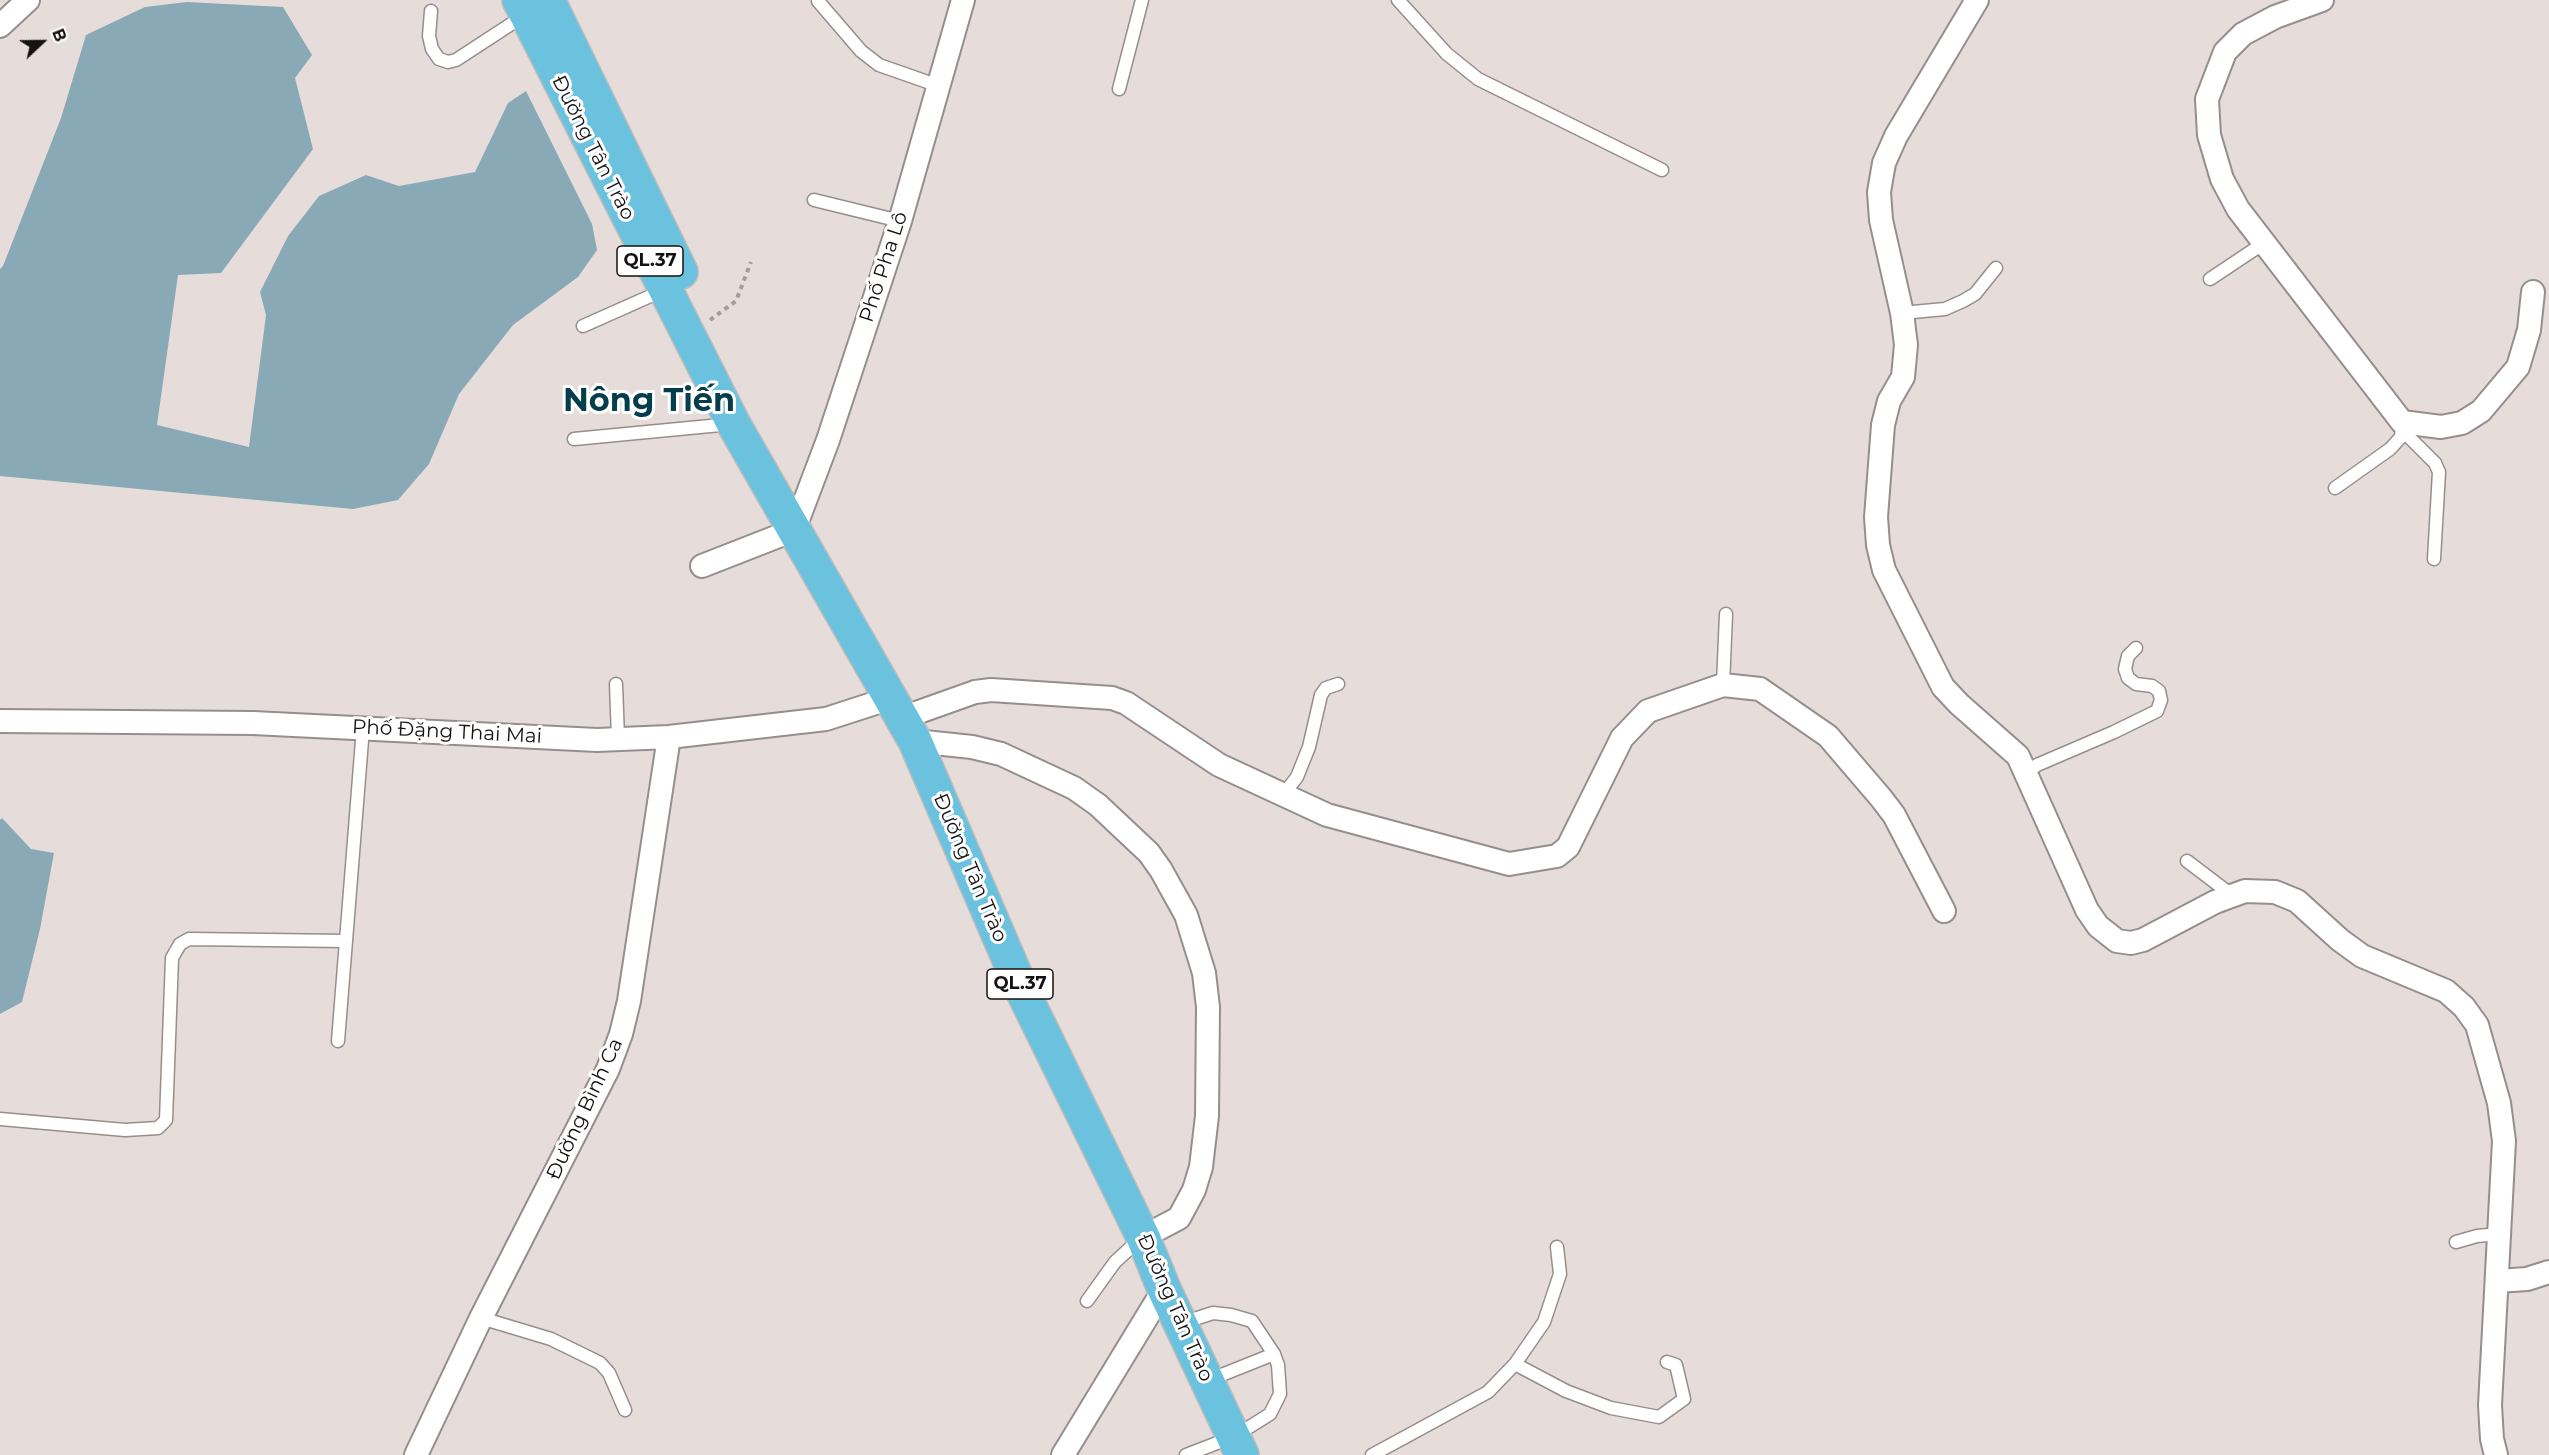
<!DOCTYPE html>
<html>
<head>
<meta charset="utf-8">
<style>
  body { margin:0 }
  #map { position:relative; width:2549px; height:1455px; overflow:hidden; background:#e6dddb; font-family:Montserrat,sans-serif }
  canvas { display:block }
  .north { position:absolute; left:12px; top:12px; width:60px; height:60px; -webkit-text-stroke:4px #fff; paint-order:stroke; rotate:68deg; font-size:16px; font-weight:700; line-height:24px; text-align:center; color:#151211 }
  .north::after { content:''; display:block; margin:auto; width:21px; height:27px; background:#151211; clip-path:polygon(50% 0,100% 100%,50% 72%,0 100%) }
</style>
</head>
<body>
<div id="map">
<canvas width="2549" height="1455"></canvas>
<div class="north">B</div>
</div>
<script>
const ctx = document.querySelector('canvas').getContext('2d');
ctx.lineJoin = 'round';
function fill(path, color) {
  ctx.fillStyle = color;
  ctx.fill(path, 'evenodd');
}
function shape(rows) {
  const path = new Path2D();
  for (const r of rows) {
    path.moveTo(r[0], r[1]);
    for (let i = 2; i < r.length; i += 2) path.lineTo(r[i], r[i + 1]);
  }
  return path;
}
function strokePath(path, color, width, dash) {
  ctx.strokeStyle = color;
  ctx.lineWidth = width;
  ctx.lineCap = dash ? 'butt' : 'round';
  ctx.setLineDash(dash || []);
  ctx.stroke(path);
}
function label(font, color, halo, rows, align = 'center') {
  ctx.font = font + ' Montserrat,sans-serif';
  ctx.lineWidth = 6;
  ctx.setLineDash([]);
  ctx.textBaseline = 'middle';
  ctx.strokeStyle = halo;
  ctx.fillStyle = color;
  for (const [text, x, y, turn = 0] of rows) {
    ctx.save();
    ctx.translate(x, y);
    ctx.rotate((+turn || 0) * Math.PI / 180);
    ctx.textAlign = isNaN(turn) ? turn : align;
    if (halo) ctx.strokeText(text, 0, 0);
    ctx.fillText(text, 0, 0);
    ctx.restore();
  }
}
fill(shape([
  [187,2,283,7,312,55,295,78,313,149,221,273,178,275,157,425,249,447,266,315,260,292,288,236,319,196,366,175,399,186,475,172,508,103,526,91,592,224,597,250,578,277,513,325,459,394,429,464,398,500,353,509,0,476,0,269,3,266,61,118,86,35,145,7],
  [2,818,31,849,54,853,40,929,22,1002,0,1014,0,820]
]), '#88a9b5');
const service = shape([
  [1398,0,1447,54,1478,79,1662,170],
  [818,1,861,51,879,65,939,86],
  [431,11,429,36,432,49,439,59,448,62,456,60,525,15],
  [1119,89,1142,0],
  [814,200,900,221],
  [2210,279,2264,243],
  [1902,313,1945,309,1963,301,1975,294,1996,268],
  [583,326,664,290],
  [2402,430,2435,463,2439,472,2434,559],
  [574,439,731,424],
  [2335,488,2390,449,2401,437,2402,425],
  [616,684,618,738],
  [1723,685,1726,614],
  [2027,772,2037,765,2114,732,2157,711,2161,700,2159,691,2152,686,2136,684,2128,678,2125,669,2128,656,2136,648],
  [1283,795,1297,777,1309,747,1321,695,1326,688,1338,684],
  [2187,861,2233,896],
  [338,1041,363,728],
  [0,1119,125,1130,158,1128,166,1120,172,958,180,944,189,939,346,941],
  [2456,1242,2477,1236,2500,1234],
  [1087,1301,1115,1262,1140,1239],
  [481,1318,551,1339,600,1363,609,1373,625,1410],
  [1182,1323,1213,1313,1231,1315,1252,1321,1274,1354,1278,1365,1280,1394,1270,1414,1235,1436,1186,1455],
  [1515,1364,1566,1391,1611,1408,1659,1417,1684,1399,1676,1365,1667,1362],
  [1209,1380,1274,1354],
  [1372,1455,1488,1392,1515,1364,1544,1322,1560,1274,1557,1247]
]);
const minor = shape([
  [1977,0,1896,136,1884,163,1879,192,1881,220,1902,313,1906,345,1903,377,1889,401,1883,425,1876,517,1878,545,1884,570,1943,687,1959,704,2018,756,2087,910,2098,926,2117,941,2131,943,2143,940,2215,902,2245,891,2275,892,2297,901,2340,940,2362,956,2446,991,2464,1007,2477,1025,2499,1103,2504,1141,2490,1405,2492,1439,2496,1455],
  [2322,0,2275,17,2243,34,2225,52,2207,99,2209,135,2222,179,2238,209,2402,422,2441,427,2462,423,2481,411,2518,367,2529,330,2533,292],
  [0,26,28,0],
  [702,566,794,530,828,440,900,221,963,0],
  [902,718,975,692,991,690,1112,698,1126,703,1219,765,1327,815,1509,864,1557,856,1568,847,1622,738,1648,711,1723,685,1760,689,1828,736,1881,798,1894,815,1944,911],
  [0,721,253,723,597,740,669,737,826,719,891,698],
  [915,741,972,747,1001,754,1074,788,1098,805,1149,853,1161,870,1186,915,1204,973,1208,1007,1207,1116,1201,1167,1194,1190,1179,1218,1143,1237],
  [2498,1281,2527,1279,2549,1272],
  [416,1455,481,1318,608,1069,621,1034,629,1001,669,737],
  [1063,1455,1164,1289]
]);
const trunk = shape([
  [519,0,733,423,915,741,1022,990,1143,1237,1164,1289,1242,1455],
  [548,0,681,272]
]);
strokePath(service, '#968e8c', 15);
strokePath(minor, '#968e8c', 26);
strokePath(trunk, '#bdbdbc', 36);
strokePath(shape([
  [710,320,736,301,751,262]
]), '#a49d9b', 4, [4.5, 4.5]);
strokePath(service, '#fff', 12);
strokePath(minor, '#fff', 22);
strokePath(trunk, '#6bc2de', 33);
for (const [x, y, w] of [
  [650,261,66],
  [1020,984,66]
]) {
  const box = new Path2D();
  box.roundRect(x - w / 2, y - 15, w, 30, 4.5);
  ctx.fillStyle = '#fff';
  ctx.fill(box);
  strokePath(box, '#151211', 1.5);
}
label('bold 18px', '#151211', null, [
  ["QL.37",650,261],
  ["QL.37",1020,984]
]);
label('20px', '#151211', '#fff', [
  ["Đường Tân Trào",593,148,63],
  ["Phố Pha Lô",884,267,-72],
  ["Phố Đặng Thai Mai",447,732,3],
  ["Đường Tân Trào",970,868,67],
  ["Đường Bình Ca",585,1109,-65],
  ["Đường Tân Trào",1175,1308,66]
]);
label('bold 32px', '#043e4d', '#fff', [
  ["Nông Tiến",649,402]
]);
</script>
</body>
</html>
